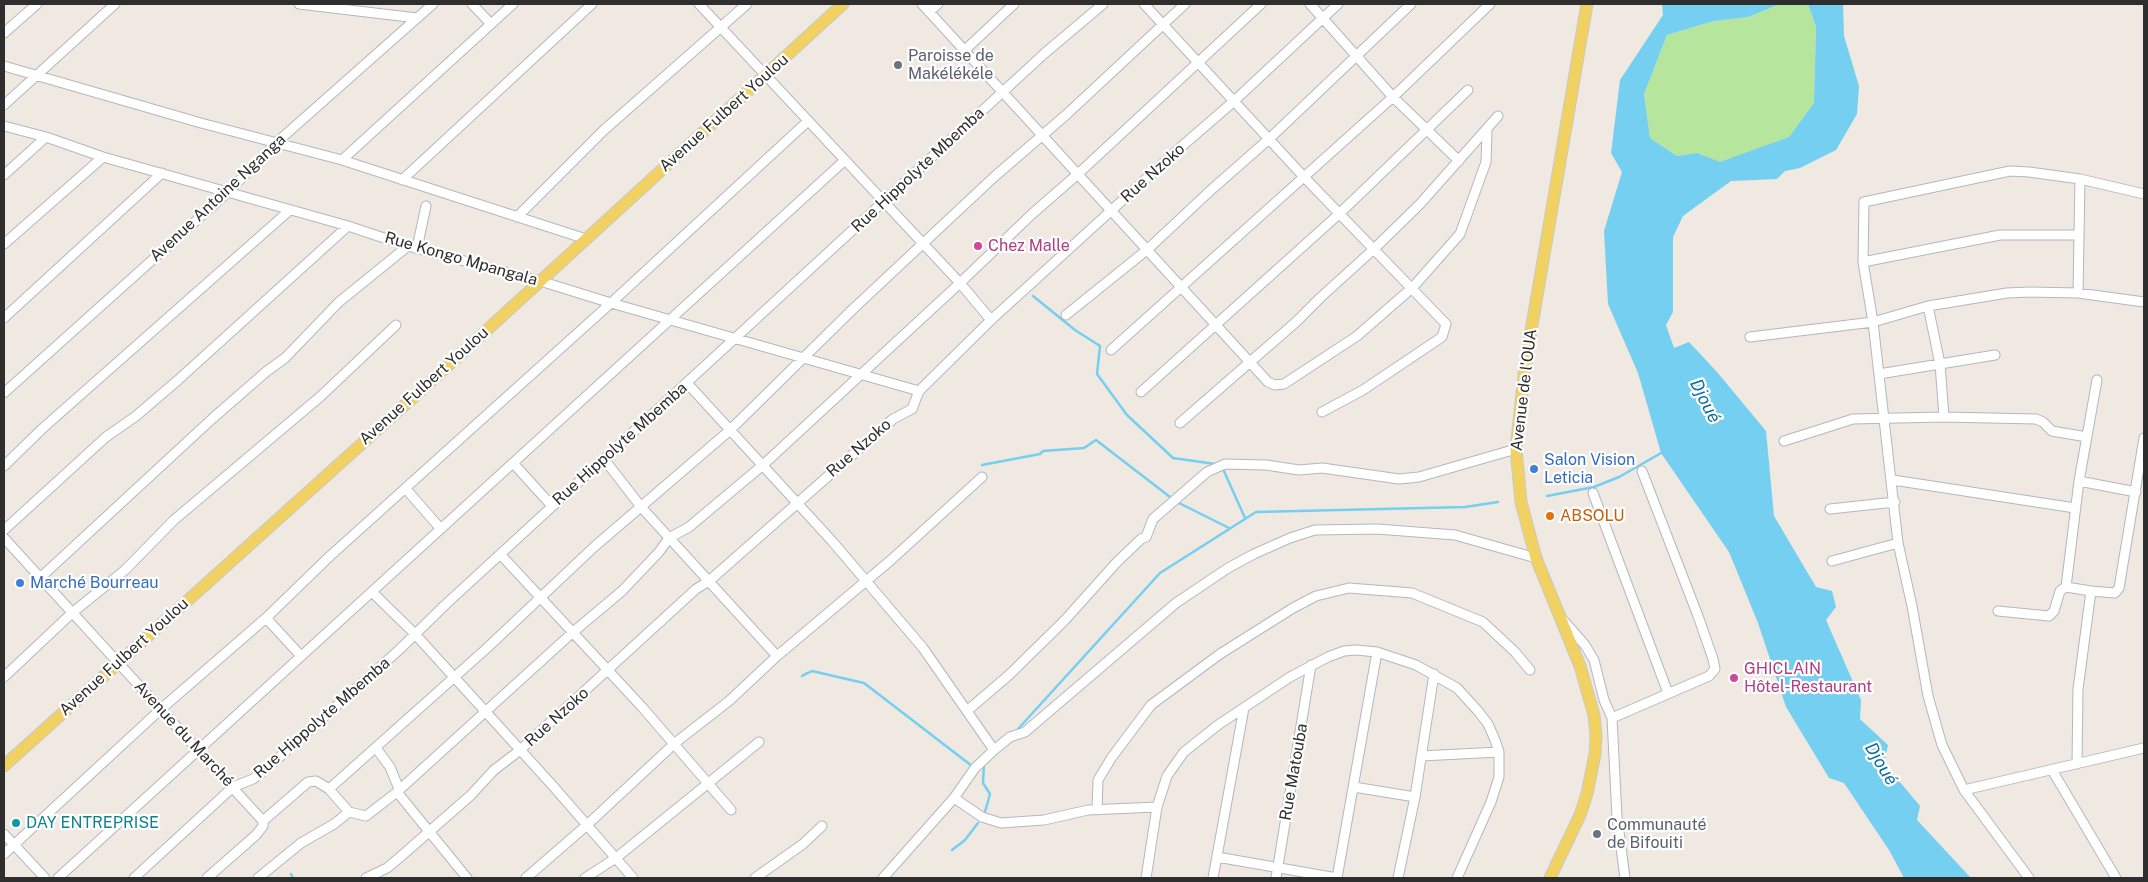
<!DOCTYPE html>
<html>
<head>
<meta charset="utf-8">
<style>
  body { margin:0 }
  #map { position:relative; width:2148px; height:882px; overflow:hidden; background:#efe9e1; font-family:"Public Sans",sans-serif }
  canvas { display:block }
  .frame { position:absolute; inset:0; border:5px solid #2e2e2e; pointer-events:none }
</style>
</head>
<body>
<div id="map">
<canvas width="2148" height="882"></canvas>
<div class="frame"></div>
</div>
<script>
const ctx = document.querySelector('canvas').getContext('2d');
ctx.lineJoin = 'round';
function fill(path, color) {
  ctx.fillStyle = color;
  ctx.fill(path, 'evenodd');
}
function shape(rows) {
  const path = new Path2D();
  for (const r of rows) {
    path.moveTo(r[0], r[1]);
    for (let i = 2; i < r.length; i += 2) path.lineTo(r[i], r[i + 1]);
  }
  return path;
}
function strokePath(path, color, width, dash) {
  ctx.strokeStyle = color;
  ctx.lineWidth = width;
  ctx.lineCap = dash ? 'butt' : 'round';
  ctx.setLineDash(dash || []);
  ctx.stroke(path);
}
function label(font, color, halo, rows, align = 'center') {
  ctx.font = font + ' "Public Sans",sans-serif';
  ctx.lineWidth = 4.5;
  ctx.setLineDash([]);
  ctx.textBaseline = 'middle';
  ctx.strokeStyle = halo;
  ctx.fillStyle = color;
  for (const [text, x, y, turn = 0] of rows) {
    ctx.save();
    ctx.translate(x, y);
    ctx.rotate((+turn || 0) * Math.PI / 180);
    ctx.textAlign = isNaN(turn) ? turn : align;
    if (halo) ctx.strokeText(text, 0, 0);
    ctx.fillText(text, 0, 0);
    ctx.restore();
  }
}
fill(shape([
  [1780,4,1808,4,1816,27,1814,103,1789,137,1720,163,1697,153,1677,156,1650,138,1644,94,1667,35,1714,21,1748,17]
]), '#b6e59e');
fill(shape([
  [1662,4,1780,4,1748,17,1714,21,1667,35,1644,94,1650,138,1677,156,1697,153,1720,162,1789,137,1814,103,1816,27,1808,4,1843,4,1844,36,1859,86,1857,114,1836,150,1800,168,1785,171,1777,179,1731,181,1683,216,1673,237,1673,312,1666,325,1674,348,1689,342,1717,372,1766,431,1774,516,1816,587,1832,591,1836,607,1826,620,1861,700,1860,719,1888,745,1884,763,1920,806,1917,820,1971,878,1904,878,1889,850,1844,783,1829,778,1786,707,1758,623,1729,552,1661,453,1638,373,1608,304,1604,231,1622,172,1611,153,1620,80,1663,15]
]), '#75cff0');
strokePath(shape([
  [1033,296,1075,330,1100,346,1097,374,1127,415,1173,458,1215,464],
  [982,465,1040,454,1043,451,1084,448,1096,440,1170,497],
  [1223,469,1245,518],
  [1547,496,1594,487,1619,477,1663,452],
  [1179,503,1229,528],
  [807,673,802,676,812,671,864,683,972,766],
  [1018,729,1160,573,1256,512,1465,507,1498,502],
  [984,764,983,783,990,794,985,812],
  [952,850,965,840,978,823],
  [291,874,293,878]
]), '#75cff0', 2.5);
const minor = shape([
  [299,4,417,18],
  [472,4,491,24],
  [699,4,960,283,991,320],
  [922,4,1268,382,1275,385,1284,384,1357,336,1413,287,1460,234,1486,162,1487,130],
  [1144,4,1304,177,1446,324,1442,337,1363,390,1322,412],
  [1310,4,1393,97,1459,161],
  [929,12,938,4],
  [4,33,37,4],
  [965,50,1014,4],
  [4,66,201,123,342,160,586,239],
  [4,105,115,4],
  [4,126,46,137,103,157,348,226,408,246,540,281,611,303,919,391],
  [342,160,513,4],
  [4,175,46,137],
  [402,180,592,4],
  [517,217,604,130,747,4],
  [4,244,103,157],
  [417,248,426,206],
  [1863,262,2000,235,2079,235],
  [2078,293,2080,179],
  [1928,306,1940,364,1944,417],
  [1066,315,1148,249,1211,190,1269,139,1411,4],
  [4,318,162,173],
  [1750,337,1873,322,1928,306,2007,293,2030,292,2078,293,2144,302],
  [1111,350,1393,97,1490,4],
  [1879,374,1995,355],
  [687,383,832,541,923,648,994,750],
  [1141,392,1339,214,1468,90],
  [4,393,228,192,276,143,433,4],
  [1180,423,1296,322,1321,297,1374,249,1420,204,1498,116],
  [1784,441,1853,419,1944,417,2036,419,2043,422,2052,431,2087,437],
  [604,459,642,508,777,656],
  [513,463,552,506],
  [4,466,43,428,290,210],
  [1893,480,2075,508],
  [2079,481,2136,492],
  [406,489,440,528],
  [1593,493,1668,693],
  [1830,509,1895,502],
  [4,530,106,437,136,416,178,380,348,226],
  [4,538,263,821],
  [501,555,642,707,731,810],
  [1832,561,1898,543],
  [41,577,213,418,267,371,285,358,339,302,408,246],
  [2091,591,2115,593,2119,588,2144,438],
  [372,592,415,634,553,786,633,878],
  [1998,611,2049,616,2054,611,2060,591,2066,587],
  [266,618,301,656],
  [1563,620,1585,645,1594,660,1604,700,1612,718,1617,817,1625,878],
  [4,677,72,613,125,570,174,520,321,396,396,325],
  [968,710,1009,675,1065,620,1117,562,1141,539,1146,537,1153,519,1207,472,1225,464,1266,465,1299,470,1322,468,1399,479,1419,477,1516,449],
  [1612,718,1709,676,1715,669,1713,659,1698,616,1642,471],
  [376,748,390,767,399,789],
  [1421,756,1499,752],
  [2077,764,2078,689,2091,591,2066,587,2079,481,2097,380],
  [2052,770,2116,878],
  [1354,787,1415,797],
  [329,789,487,648,594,547,729,431,853,309,994,177,1067,114,1185,4],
  [1964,790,2144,748],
  [397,792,467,878],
  [954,798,982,817,1001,823,1044,820,1088,810,1157,807],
  [1097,810,1098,780,1112,757,1151,705,1220,654,1293,608,1316,596,1349,588,1412,593,1483,622,1515,652,1530,670],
  [4,834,45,878],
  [4,854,161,709,266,618,330,556,611,303,808,121],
  [1217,857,1337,878],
  [58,878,844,161],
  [134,878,233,787,253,779,274,762,400,649,445,605,1045,53,1103,4],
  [207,878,256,835,263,826,263,821,308,782,316,781,329,789,349,812],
  [258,878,301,843,334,824,349,812,366,816,397,792,572,633,622,591,659,552,669,538,689,527,763,465,960,283,1032,214,1079,173,1261,4],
  [366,878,387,868,399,858,471,795,494,770,519,751,696,589,709,581,893,419,912,409,919,391,991,320,1181,147,1233,102,1338,4],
  [526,878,587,825,675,743,729,701,777,656,891,560,982,477],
  [585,878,616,858,759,742],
  [755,878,803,844,822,826],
  [883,878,954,798,975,768,994,750,1010,737,1025,732,1176,603,1228,568,1254,554,1290,538,1315,530,1377,529,1455,535,1536,558],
  [1146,878,1157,807,1167,776,1184,752,1218,725,1290,677,1328,657,1344,651,1356,650,1377,652,1416,665,1457,688,1478,711,1488,724,1495,740,1499,752,1499,777,1491,802,1457,878],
  [1213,878,1244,708],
  [1276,878,1311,665],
  [1337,878,1377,652],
  [1398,878,1415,797,1434,674],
  [2029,878,1964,790,1942,745,1928,696,1912,606,1898,543,1873,322,1863,262,1864,202,2010,171,2029,172,2080,179,2144,194]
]);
const major = shape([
  [4,766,417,394,843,4],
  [1550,878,1580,815,1587,794,1595,754,1596,735,1594,715,1580,666,1536,558,1521,502,1516,449,1525,366,1587,4]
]);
strokePath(minor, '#b4b7c1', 11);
strokePath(major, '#c9c9c9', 13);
strokePath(minor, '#fff', 9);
strokePath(major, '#f2d163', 11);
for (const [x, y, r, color] of [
  [898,65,5,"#6b7280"],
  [978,246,5,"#d1479c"],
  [1534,469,5,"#3f7fe0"],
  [1550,516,5,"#e8710a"],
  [20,583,5,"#3f7fe0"],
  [1734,678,5,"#d1479c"],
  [16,823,5,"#0f9aa8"],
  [1597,834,5,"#6b7280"]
]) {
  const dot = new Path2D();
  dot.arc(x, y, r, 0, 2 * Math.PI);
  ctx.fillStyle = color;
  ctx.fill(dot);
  strokePath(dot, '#fff', 2);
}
label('16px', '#5b616d', '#fff', [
  ["Paroisse de",908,56],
  ["Makélékéle",908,74],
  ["Communauté",1607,825],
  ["de Bifouiti",1607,843]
], 'left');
label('16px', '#2e2e2e', '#fff', [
  ["Avenue Fulbert Youlou",724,113,-42],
  ["Rue Hippolyte Mbemba",918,170,-43],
  ["Rue Nzoko",1153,173,-42],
  ["Avenue Antoine Nganga",218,198,-43],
  ["Rue Kongo Mpangala",461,259,16],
  ["Avenue Fulbert Youlou",424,386,-42],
  ["Avenue de l'OUA",1524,390,-83],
  ["Rue Hippolyte Mbemba",620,444,-42],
  ["Rue Nzoko",859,448,-41],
  ["Avenue Fulbert Youlou",124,657,-42],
  ["Rue Nzoko",557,717,-42],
  ["Rue Hippolyte Mbemba",322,718,-41],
  ["Avenue du Marché",184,734,47],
  ["Rue Matouba",1294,772,-80]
]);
label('16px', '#b23c85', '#fff', [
  ["Chez Malle",988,246],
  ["GHICLAIN",1744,669],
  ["Hôtel-Restaurant",1744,687]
], 'left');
label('16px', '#366cbe', '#fff', [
  ["Salon Vision",1544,460],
  ["Leticia",1544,478],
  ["Marché Bourreau",30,583]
], 'left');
label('16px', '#c56008', '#fff', [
  ["ABSOLU",1560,516]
], 'left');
label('16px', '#0d838f', '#fff', [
  ["DAY ENTREPRISE",26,823]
], 'left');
label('italic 18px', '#0d6fa3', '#fff', [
  ["Djoué",1705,401,63],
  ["Djoué",1881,764,59]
]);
</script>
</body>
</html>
